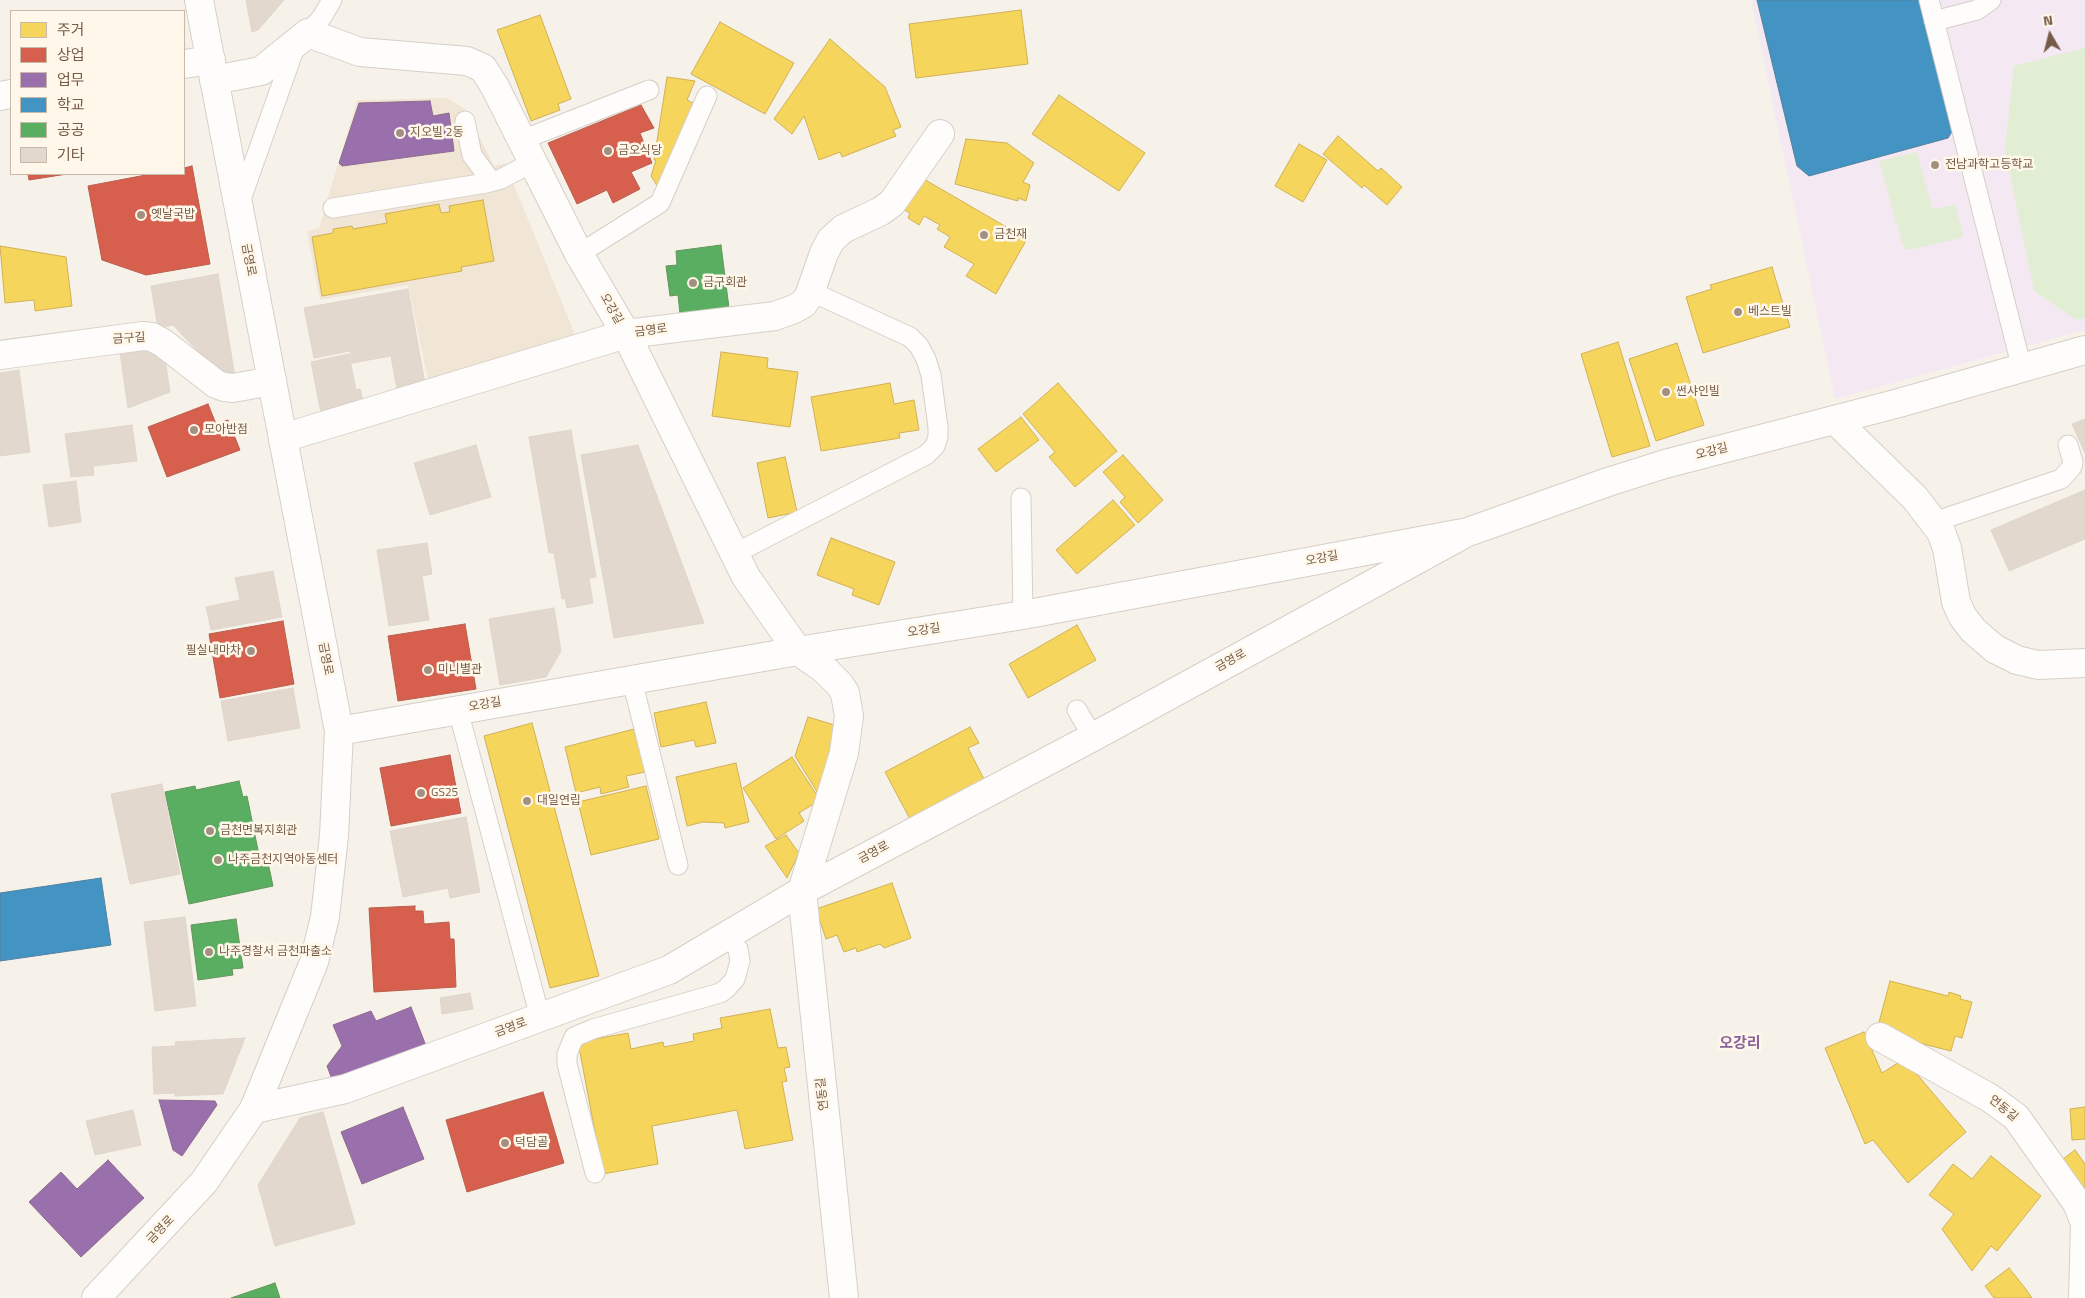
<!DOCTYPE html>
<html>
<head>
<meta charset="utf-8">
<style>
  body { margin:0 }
  #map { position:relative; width:2085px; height:1298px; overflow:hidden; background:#f7f2e9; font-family:"Titillium Web","Noto Sans KR",sans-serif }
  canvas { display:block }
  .legend { position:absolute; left:10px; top:10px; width:175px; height:165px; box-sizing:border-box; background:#fff8ea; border:1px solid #c8b9a9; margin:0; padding:6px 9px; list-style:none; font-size:15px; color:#765b48 }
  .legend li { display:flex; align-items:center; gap:10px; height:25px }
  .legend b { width:25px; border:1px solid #c8b9a9 }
  .north { position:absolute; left:2025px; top:10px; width:50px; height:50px; -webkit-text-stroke:4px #fff8ea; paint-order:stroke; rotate:352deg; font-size:14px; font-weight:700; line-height:20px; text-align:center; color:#765b48 }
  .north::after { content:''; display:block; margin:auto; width:18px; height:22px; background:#765b48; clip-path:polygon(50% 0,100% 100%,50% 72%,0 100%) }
</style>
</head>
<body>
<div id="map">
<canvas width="2085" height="1298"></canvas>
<ul class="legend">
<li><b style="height:14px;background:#f6d55c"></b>주거</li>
<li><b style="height:14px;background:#d6604d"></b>상업</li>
<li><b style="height:14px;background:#9970ab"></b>업무</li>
<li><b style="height:14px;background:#4393c3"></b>학교</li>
<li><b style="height:14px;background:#5aae61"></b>공공</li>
<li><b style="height:14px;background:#e2d8ce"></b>기타</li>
</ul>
<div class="north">N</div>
</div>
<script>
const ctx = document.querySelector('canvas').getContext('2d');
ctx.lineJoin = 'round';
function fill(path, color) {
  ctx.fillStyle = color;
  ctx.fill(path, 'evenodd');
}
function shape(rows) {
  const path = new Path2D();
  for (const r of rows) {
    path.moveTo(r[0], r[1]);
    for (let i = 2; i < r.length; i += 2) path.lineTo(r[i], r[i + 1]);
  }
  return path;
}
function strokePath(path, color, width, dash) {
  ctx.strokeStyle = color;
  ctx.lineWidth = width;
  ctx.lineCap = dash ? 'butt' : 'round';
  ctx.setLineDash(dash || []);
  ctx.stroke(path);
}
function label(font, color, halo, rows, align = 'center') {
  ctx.font = font + ' "Titillium Web","Noto Sans KR",sans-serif';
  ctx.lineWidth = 5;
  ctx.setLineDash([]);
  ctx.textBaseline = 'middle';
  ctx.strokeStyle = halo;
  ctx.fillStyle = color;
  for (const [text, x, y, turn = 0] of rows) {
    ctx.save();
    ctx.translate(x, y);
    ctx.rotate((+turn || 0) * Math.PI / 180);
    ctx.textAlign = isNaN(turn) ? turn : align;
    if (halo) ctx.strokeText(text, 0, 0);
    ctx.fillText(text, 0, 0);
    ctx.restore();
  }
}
fill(shape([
  [447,98,465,109,494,166,505,163,576,337,428,380,408,285,320,300,307,232,319,228,357,100]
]), '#f1e5d6');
fill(shape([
  [1751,0,2085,0,2085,330,1835,399]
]), '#f4e8f2');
fill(shape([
  [2085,48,2085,318,2076,320,2034,291,2005,150,2014,66],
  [1917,152,1932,209,1955,205,1963,234,1961,238,1907,250,1903,246,1879,161]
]), '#e2eed3');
const homes = shape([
  [1021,10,1028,64,916,78,909,24,1021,10],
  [540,15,571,99,558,104,560,110,531,121,497,30,540,15],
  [720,22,794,63,765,114,691,74,720,22],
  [830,39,885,87,901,127,893,130,896,136,842,157,840,152,819,160,804,116,792,134,774,119,830,39],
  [667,77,695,81,687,100,693,103,661,192,651,176,656,160,654,160,667,77],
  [1059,95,1145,153,1119,191,1032,134,1059,95],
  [1338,136,1378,171,1381,168,1402,187,1387,205,1364,185,1362,188,1323,154,1338,136],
  [966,139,1007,143,1034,163,1023,182,1030,185,1026,201,1018,198,1018,201,955,184,966,139],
  [1299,144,1327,160,1303,202,1275,186,1299,144],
  [922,178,1027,239,996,294,966,276,974,264,944,247,950,237,937,229,940,225,924,216,919,225,908,218,910,213,903,209,922,178],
  [483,200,494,261,461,267,462,271,322,296,312,237,333,233,333,229,352,226,353,229,387,223,385,214,439,204,441,213,450,212,449,206,483,200],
  [0,246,66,257,72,306,35,311,34,300,5,303,0,246],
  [1772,267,1790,327,1703,353,1686,297,1712,289,1710,285,1772,267],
  [1618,342,1650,446,1612,457,1581,354,1618,342],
  [1677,343,1704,425,1656,441,1629,359,1677,343],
  [721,352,768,358,767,368,798,372,790,427,712,416,721,352],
  [890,383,894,404,914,400,919,430,899,433,900,438,821,451,811,397,890,383],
  [1058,383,1117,451,1075,487,1049,457,1055,452,1023,414,1058,383],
  [1021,417,1039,440,996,472,978,449,1021,417],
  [1123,455,1163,500,1138,523,1120,502,1125,497,1103,472,1123,455],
  [785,457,797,512,768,518,757,463,785,457],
  [1113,500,1135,525,1077,574,1056,550,1113,500],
  [831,538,895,562,879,605,852,595,854,589,817,575,831,538],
  [1077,625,1096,660,1028,698,1009,664,1077,625],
  [706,702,716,743,696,747,694,740,661,747,654,713,706,702],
  [808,717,838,726,819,795,795,756,808,717],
  [532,723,599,976,550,988,484,736,532,723],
  [970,727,979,743,968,748,985,781,911,821,885,772,970,727],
  [634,729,645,772,626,776,629,787,601,794,600,787,576,793,565,747,634,729],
  [792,757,820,800,799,813,804,821,776,839,743,788,792,757],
  [736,763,749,822,725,828,724,823,703,822,687,826,676,777,736,763],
  [646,786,659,839,591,855,578,802,646,786],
  [786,835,799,853,787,878,765,846,786,835],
  [892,883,911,938,884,948,880,944,857,952,856,948,844,952,837,935,826,939,816,909,892,883],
  [1890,981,1948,996,1949,992,1961,996,1960,999,1972,1002,1962,1038,1955,1036,1951,1051,1919,1043,1918,1047,1878,1026,1890,981],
  [770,1009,778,1048,786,1047,790,1067,784,1068,787,1081,782,1082,793,1140,745,1149,737,1110,652,1126,658,1164,603,1174,578,1042,628,1033,631,1049,663,1042,664,1047,694,1041,693,1034,722,1028,720,1018,770,1009],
  [1864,1032,1882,1073,1904,1059,1966,1132,1908,1183,1873,1140,1865,1144,1825,1048,1864,1032],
  [2085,1107,2085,1139,2072,1140,2070,1109,2085,1107],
  [2075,1150,2085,1164,2085,1197,2059,1162,2075,1150],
  [1991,1156,2041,1196,1997,1251,1991,1246,1972,1271,1942,1229,1954,1214,1929,1195,1953,1164,1972,1179,1991,1156],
  [2009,1268,2025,1288,2032,1298,1994,1298,1985,1286,2009,1268]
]);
fill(homes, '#f6d55c');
strokePath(homes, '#d0b056', 1);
const shops = shape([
  [641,105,654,128,640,133,652,163,631,172,640,189,613,203,607,190,577,204,548,143,641,105],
  [192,166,210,264,146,275,102,260,88,186,151,174,184,174,184,168,192,166],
  [28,174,67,174,29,180,28,174],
  [208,404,216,424,228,420,240,450,167,477,148,427,208,404],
  [283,621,294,684,220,698,209,634,283,621],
  [465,624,476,689,398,701,388,636,465,624],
  [450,755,461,813,391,826,380,768,450,755],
  [415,906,415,911,423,911,424,924,449,922,450,939,454,939,456,987,374,992,369,908,415,906],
  [543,1092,564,1163,467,1192,446,1120,543,1092]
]);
fill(shops, '#d6604d');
strokePath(shops, '#b95e4c', 1);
const offices = shape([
  [430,101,433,116,449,113,454,151,342,166,339,163,359,103,430,101],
  [411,1007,426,1046,333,1082,327,1066,342,1046,333,1025,371,1011,376,1021,411,1007],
  [159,1100,215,1101,217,1105,182,1156,173,1150,159,1100],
  [403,1107,424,1159,362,1184,341,1132,403,1107],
  [108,1160,144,1198,81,1257,29,1202,61,1172,77,1189,108,1160]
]);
fill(offices, '#9970ab');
strokePath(offices, '#8e6a8d', 1);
const schools = shape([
  [1757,0,1925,0,1955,127,1948,138,1809,176,1797,166,1757,0],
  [101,878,111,945,0,961,0,893,101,878]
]);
fill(schools, '#4393c3');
strokePath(schools, '#52829e', 1);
const public = shape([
  [721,245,729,308,680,314,678,295,670,296,666,266,677,265,676,251,721,245],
  [239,781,243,797,247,796,260,860,267,858,273,886,189,904,165,792,195,786,196,790,239,781],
  [236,919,243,968,232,969,233,975,198,980,191,925,236,919],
  [275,1283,280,1298,231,1298,275,1283]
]);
fill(public, '#5aae61');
strokePath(public, '#62955a', 1);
const building = shape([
  [246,0,284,0,258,30,252,32,246,0],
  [218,274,235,377,224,379,173,325,158,328,151,286,218,274],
  [408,289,425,384,397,389,391,356,352,363,350,351,314,358,304,308,408,289],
  [163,347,170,392,128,408,120,352,163,347],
  [349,354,356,390,360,389,364,405,321,413,311,362,349,354],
  [19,370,30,452,0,456,0,373,19,370],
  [2085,419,2085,453,2072,424,2085,419],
  [132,425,137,461,93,466,94,475,71,477,65,434,132,425],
  [571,430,596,577,589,578,593,603,567,608,565,598,562,599,554,553,549,553,529,437,571,430],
  [476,445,491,497,430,515,414,463,476,445],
  [638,445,704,623,614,638,581,455,638,445],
  [76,481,81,522,49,527,43,485,76,481],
  [2085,490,2085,539,2009,571,1991,530,2085,490],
  [427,543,432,574,422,576,429,620,389,626,377,550,427,543],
  [273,571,282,617,211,630,206,607,240,600,235,578,273,571],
  [554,608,561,651,546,677,500,685,489,619,554,608],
  [293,688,300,728,228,741,221,701,293,688],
  [162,784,180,874,130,884,111,794,162,784],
  [466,817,480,892,450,898,448,888,403,897,390,831,466,817],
  [185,917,196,1006,155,1011,144,922,185,917],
  [470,993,473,1009,442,1014,440,998,470,993],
  [245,1038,223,1094,175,1096,175,1093,154,1094,152,1047,176,1046,175,1042,245,1038],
  [133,1110,141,1145,95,1155,86,1121,133,1110],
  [323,1112,355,1224,275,1246,258,1185,300,1118,323,1112]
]);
fill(building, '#e2d8ce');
strokePath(building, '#e0d5cb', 1);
const lane = shape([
  [1929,0,2022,369],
  [1934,21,1977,10,1991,0],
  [308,33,322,17,332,0],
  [465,121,472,155,491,181],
  [522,140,649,90],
  [239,205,296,44],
  [333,208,486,183,501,179,533,162],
  [579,254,660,203,707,96],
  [1021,498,1023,615],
  [1934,522,2061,479,2072,467,2073,462,2068,445],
  [734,554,926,455,935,446,938,437,938,427,931,375,926,359,919,346,910,337,810,291],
  [632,680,678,865],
  [458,710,540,1017],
  [1077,710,1093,737],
  [595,1173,567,1064,567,1054,574,1037,593,1029,720,993,726,989,735,979,740,961,738,949,728,936]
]);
const street = shape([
  [184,64,211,60],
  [214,80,261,71,308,33,360,52,467,61,483,68,495,87,579,254,626,334,746,577,798,651,824,669,840,685,845,693,849,716,844,753,802,891,844,1298],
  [0,96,11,94],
  [0,355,143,336,152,337,163,343,216,384,224,387,233,388,272,381],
  [1835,420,1915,498,1941,532,1947,548,1956,602,1963,617,1973,630,1995,649,2017,660,2038,665,2085,663],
  [283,438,626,334,775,316,794,309,803,304,809,296,824,253,831,240,843,229,881,211,892,203,940,134],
  [1880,1037,1990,1098,2016,1117,2077,1203,2085,1223],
  [254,1109,345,1089,669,970,802,891,1093,737,1462,535],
  [2083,1298,2085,1224]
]);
const secondary = shape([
  [339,731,798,651,1023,615,1468,532,1608,482,1665,464,1899,403,2085,350],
  [96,1298,204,1182,254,1109,314,962,325,917,334,836,339,731,199,0]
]);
strokePath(lane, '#d6cfc7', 21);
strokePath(street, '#d6cfc7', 30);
strokePath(secondary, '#d6cec6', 30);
strokePath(lane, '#fefdfc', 19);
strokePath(street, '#fefdfc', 28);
strokePath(secondary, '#fefdfc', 28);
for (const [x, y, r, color] of [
  [400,133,5,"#a39080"],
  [608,151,5,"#a39080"],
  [1935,165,5,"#a39080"],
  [141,215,5,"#a39080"],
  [984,235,5,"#a39080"],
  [693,283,5,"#a39080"],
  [1738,312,5,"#a39080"],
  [1666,392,5,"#a39080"],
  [194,430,5,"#a39080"],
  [251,651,5,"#a39080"],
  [428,670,5,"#a39080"],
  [421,793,5,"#a39080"],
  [527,801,5,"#a39080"],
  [210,831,5,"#a39080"],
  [218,860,5,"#a39080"],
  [209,952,5,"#a39080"],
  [505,1143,5,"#a39080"]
]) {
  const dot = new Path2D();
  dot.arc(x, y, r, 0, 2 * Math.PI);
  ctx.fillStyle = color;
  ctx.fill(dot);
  strokePath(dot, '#fff8ea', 2);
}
label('12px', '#765b48', '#fff8ea', [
  ["지오빌 2동",410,133],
  ["금오식당",618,151],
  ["전남과학고등학교",1945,165],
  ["옛날국밥",151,215],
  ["금천재",994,235],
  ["금구회관",703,283],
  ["베스트빌",1748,312],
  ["썬샤인빌",1676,392],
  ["모아반점",204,430],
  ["필실내마차",241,651,"right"],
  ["미니별관",438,670],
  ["GS25",431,793],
  ["대일연립",537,801],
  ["금천면복지회관",220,831],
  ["나주금천지역아동센터",228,860],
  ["나주경찰서 금천파출소",219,952],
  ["덕담골",515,1143]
], 'left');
label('12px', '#765b48', '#fff8ea', [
  ["금영로",248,260,79],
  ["오강길",611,309,60],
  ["금영로",651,331,-7],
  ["금구길",129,339,-4],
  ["오강길",1712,452,-15],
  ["오강길",1322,559,-11],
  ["오강길",924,631,-9],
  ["금영로",325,659,79],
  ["금영로",1231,661,-29],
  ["오강길",485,705,-10],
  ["금영로",874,853,-28],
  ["금영로",511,1028,-20],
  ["연동길",823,1094,-96],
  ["연동길",2003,1109,39],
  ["금영로",161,1230,-46]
]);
label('bold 15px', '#8a639a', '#fff8ea', [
  ["오강리",1740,1044]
]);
</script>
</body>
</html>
